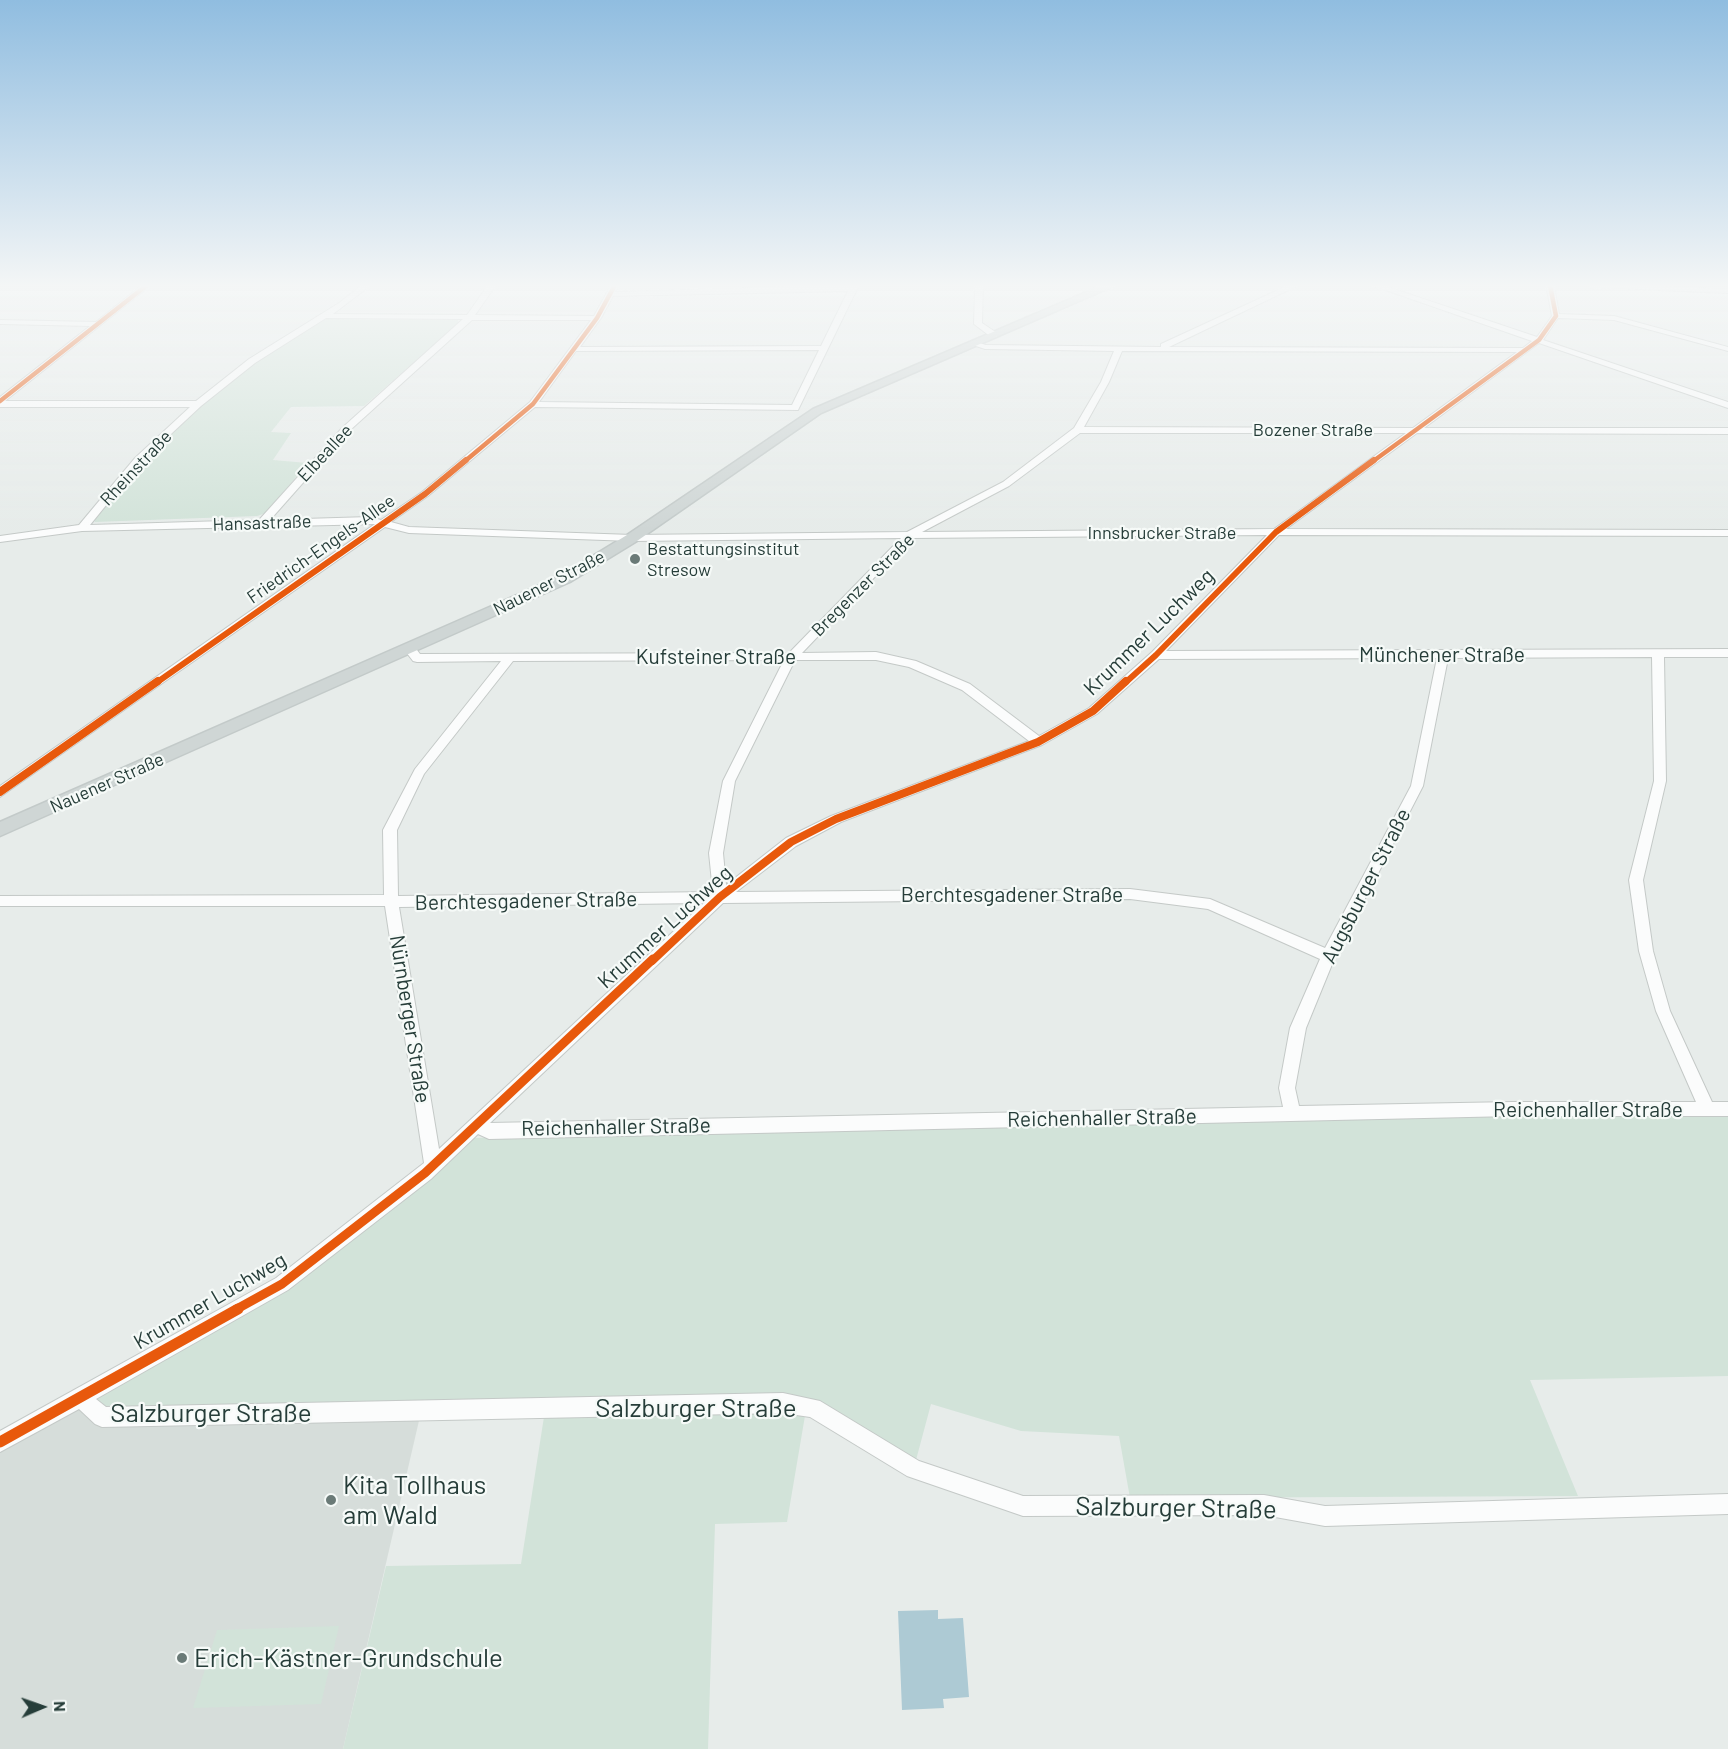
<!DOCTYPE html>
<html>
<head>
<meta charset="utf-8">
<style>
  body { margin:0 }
  #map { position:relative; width:1728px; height:1749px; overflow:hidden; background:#e7ecea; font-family:Barlow,sans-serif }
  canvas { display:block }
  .north { position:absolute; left:12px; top:1677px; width:60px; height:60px; -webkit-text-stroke:4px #f6faf8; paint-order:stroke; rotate:88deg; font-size:16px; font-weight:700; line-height:24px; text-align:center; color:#263d39 }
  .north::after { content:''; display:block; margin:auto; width:21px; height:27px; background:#263d39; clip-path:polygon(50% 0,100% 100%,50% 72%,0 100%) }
</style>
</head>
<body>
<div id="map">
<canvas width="1728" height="1749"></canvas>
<div class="north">N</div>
</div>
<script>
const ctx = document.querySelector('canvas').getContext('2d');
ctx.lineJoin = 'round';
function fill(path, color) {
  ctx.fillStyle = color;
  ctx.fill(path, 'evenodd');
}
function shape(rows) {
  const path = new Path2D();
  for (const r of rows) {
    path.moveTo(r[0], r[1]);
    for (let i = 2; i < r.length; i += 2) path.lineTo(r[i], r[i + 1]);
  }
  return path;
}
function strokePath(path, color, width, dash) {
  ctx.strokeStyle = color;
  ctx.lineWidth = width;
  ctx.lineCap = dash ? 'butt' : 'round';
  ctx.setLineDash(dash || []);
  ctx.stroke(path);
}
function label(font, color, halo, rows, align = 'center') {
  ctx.font = font + ' Barlow,sans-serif';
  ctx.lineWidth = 4.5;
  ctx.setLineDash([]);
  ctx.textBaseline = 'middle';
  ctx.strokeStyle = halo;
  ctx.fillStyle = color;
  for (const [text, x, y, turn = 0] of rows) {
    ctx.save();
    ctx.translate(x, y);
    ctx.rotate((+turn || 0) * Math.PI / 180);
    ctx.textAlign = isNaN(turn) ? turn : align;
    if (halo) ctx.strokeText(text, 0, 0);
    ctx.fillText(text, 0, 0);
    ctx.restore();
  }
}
fill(shape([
  [79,1396,421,1412,343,1749,0,1749,0,1442]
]), '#d6ddda');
fill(shape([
  [326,319,458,320,458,324,364,406,291,407,271,432,291,433,273,460,308,463,266,513,257,516,95,522,94,519,142,461,200,405,255,361,318,321],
  [1728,1108,1728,1376,1530,1380,1578,1496,1130,1498,1119,1436,1021,1431,931,1404,916,1460,808,1398,787,1522,715,1524,708,1749,343,1749,386,1566,521,1564,546,1404,103,1412,87,1396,286,1289,474,1138,1513,1109],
  [339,1626,321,1704,193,1708,217,1630]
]), '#d2e3d9');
fill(shape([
  [938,1610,938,1619,963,1618,969,1697,943,1699,944,1708,902,1710,898,1611]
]), '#adcad4');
const minor = shape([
  [142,285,151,285,5,401,196,401,249,359,339,303,362,285,371,285,333,314,467,315,488,285,496,285,475,315,594,316,611,285,619,285,615,292,859,285,798,410,535,407,428,496,391,522,409,527,632,535,907,532,1003,482,1074,428,1101,382,1114,351,985,349,973,345,973,341,986,345,1161,347,1161,344,1289,285,1299,285,1169,347,1523,348,1532,341,1371,285,1382,285,1537,337,1552,316,1546,285,1554,285,1559,314,1614,316,1728,347,1728,351,1614,320,1558,318,1543,340,1728,402,1728,408,1539,343,1424,428,1728,428,1728,434,1417,433,1286,529,1728,530,1728,536,1279,535,1166,651,1728,649,1728,657,1664,657,1666,781,1643,880,1653,951,1670,1011,1712,1102,1728,1102,1728,1116,1513,1116,489,1139,478,1134,431,1179,288,1290,96,1399,106,1407,783,1393,820,1401,919,1461,1023,1496,1264,1495,1325,1506,1728,1494,1728,1514,1325,1526,1264,1515,1023,1516,907,1476,810,1417,783,1413,102,1427,95,1424,79,1409,0,1452,0,1431,276,1278,424,1163,385,906,0,906,0,896,384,895,383,830,415,769,501,661,417,662,413,661,406,652,406,646,414,646,420,654,789,653,901,538,632,541,409,533,385,527,0,797,0,786,375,524,82,531,0,542,0,536,79,525,135,458,190,407,0,407,0,397,90,326,0,324,0,320,96,322,142,285],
  [848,291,821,346,580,347,601,318,613,296,848,291],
  [326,318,463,319,342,428,259,520,90,525,141,462,201,406,255,363,326,318],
  [472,320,591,320,530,402,422,492,381,520,370,517,270,520,348,432,472,320],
  [819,350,792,405,539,402,576,351,819,350],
  [1122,351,1517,352,1413,428,1084,427,1109,382,1122,351],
  [1080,433,1406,433,1274,529,922,532,1009,486,1080,433],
  [1267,535,1152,652,1089,708,1039,736,970,684,916,661,876,652,802,653,912,538,1267,535],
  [1652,657,1654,781,1629,880,1639,951,1656,1011,1696,1102,1513,1102,1299,1106,1295,1088,1306,1028,1335,957,1423,786,1448,658,1652,657],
  [1437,658,1411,786,1325,948,1210,899,1130,889,736,892,796,846,841,822,1042,745,1097,714,1159,659,1437,658],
  [784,660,723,781,709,853,713,892,398,896,397,830,424,774,513,661,784,660],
  [795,660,876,660,909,667,962,690,1029,741,831,816,786,838,726,885,723,853,735,781,795,660],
  [1130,899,1208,909,1320,959,1290,1028,1279,1088,1283,1107,490,1123,723,903,1130,899],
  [704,903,439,1149,399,907,704,903],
  [975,285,983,285,982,323,997,333,997,337,991,337,974,324,975,285],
  [1589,285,1728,289,1728,293,1593,287,1589,285]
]);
const major = shape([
  [1103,285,1116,285,821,413,637,541,570,582,0,836,0,822,560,576,627,535,813,409,1103,285]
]);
strokePath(minor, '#c4c9c7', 2);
strokePath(major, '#c3cac9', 3);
fill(minor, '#fbfcfc');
fill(major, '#cfd6d5');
strokePath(shape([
  [0,401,147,285],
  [464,462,533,404,597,318,615,285],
  [1372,462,1539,340,1556,316,1550,285]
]), '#e8590c', 4.5);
strokePath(shape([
  [156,683,425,494,466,460],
  [1125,683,1156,655,1276,532,1374,460]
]), '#e8590c', 6);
strokePath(shape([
  [0,792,158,681],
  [652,961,720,897,791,842,836,819,1038,742,1093,711,1126,681]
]), '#e8590c', 8);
strokePath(shape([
  [235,1310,282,1284,425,1173,653,959]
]), '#e8590c', 9);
strokePath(shape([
  [0,1442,238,1309]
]), '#e8590c', 11);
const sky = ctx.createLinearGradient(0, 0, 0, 530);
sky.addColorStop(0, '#90bde0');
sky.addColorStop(0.54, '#f4f6f6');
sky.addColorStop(1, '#f4f6f600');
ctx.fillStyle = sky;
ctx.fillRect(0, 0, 1728, 530);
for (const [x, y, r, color] of [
  [635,559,6,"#6a7a77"],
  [331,1500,6,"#6a7a77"],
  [182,1658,6,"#6a7a77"]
]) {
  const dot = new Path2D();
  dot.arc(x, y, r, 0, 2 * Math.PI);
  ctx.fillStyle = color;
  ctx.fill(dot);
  strokePath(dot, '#f6faf8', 2);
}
label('18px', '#263d39', '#f6faf8', [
  ["Bozener Straße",1313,430],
  ["Elbeallee",325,453,-47],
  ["Rheinstraße",136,468,-47],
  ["Hansastraße",262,523,-2],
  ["Innsbrucker Straße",1162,533],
  ["Friedrich-Engels-Allee",321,549,-35],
  ["Nauener Straße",549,583,-27],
  ["Bregenzer Straße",863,585,-45],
  ["Nauener Straße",107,783,-24]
]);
label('18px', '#263d39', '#f6faf8', [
  ["Bestattungsinstitut",647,549],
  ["Stresow",647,570]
], 'left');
label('21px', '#263d39', '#f6faf8', [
  ["Krummer Luchweg",1149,632,-44],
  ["Münchener Straße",1442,655],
  ["Kufsteiner Straße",716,657],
  ["Augsburger Straße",1366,886,-63],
  ["Berchtesgadener Straße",1012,895],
  ["Berchtesgadener Straße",526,901,-1],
  ["Krummer Luchweg",665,927,-42],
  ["Nürnberger Straße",410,1019,81],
  ["Reichenhaller Straße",1588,1110],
  ["Reichenhaller Straße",1102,1118,-1],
  ["Reichenhaller Straße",616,1127,-1],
  ["Krummer Luchweg",210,1301,-30]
]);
label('26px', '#263d39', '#f6faf8', [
  ["Salzburger Straße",696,1408],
  ["Salzburger Straße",211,1413],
  ["Salzburger Straße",1176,1508,1]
]);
label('26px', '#263d39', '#f6faf8', [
  ["Kita Tollhaus",343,1485],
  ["am Wald",343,1515],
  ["Erich-Kästner-Grundschule",194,1658]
], 'left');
</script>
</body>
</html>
